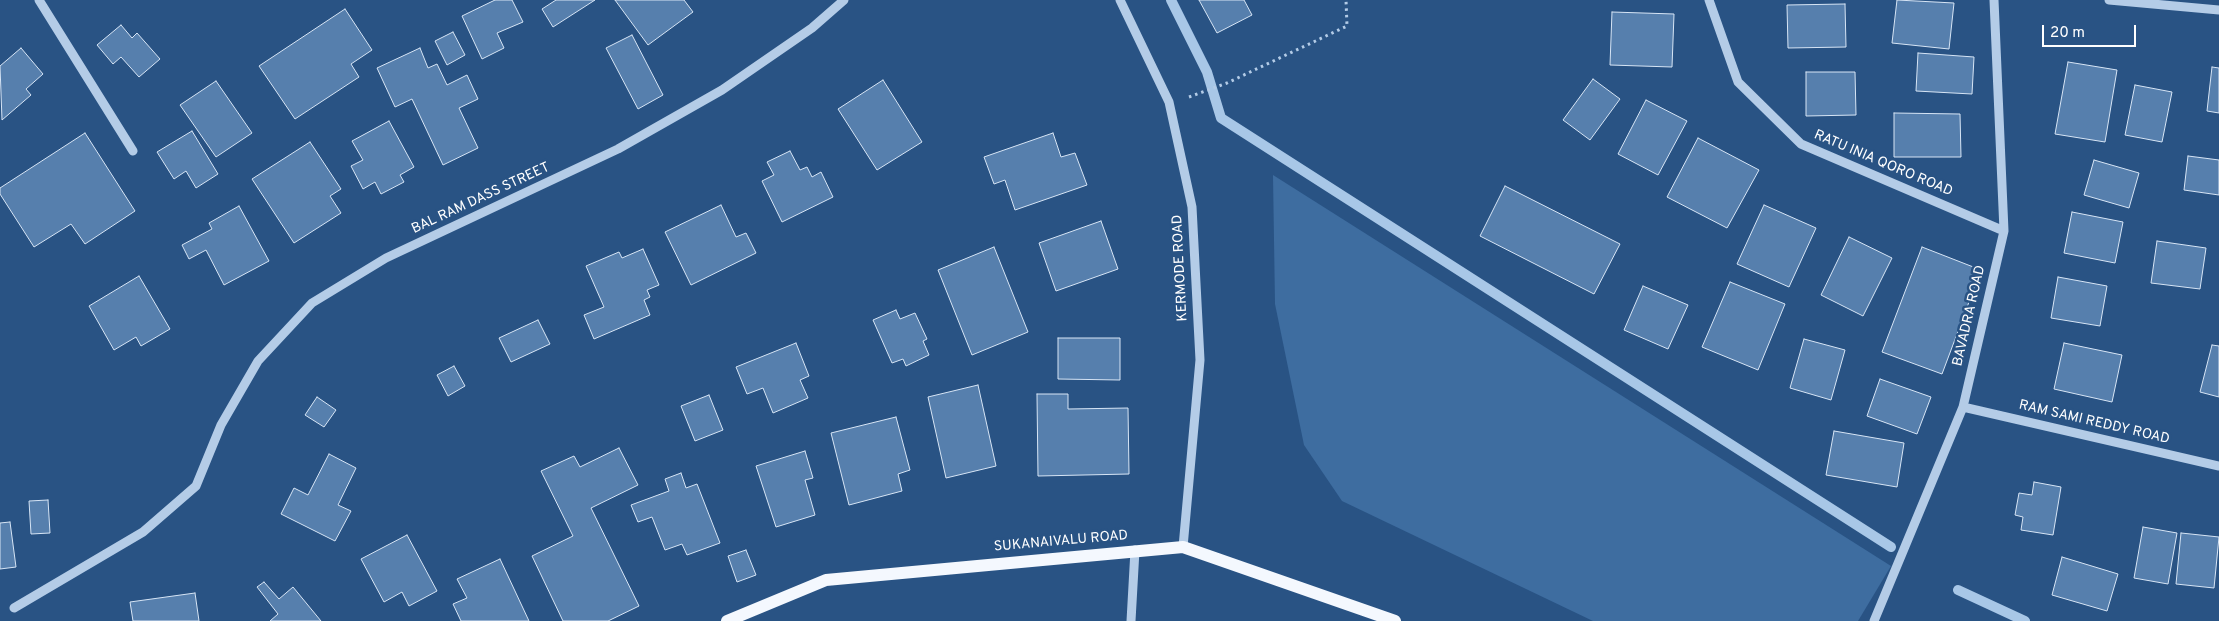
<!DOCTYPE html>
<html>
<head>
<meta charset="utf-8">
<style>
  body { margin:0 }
  #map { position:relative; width:2219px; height:621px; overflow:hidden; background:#295384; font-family:Overpass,sans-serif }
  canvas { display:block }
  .scale { position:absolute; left:2042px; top:25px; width:94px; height:22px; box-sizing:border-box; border:2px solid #fff; border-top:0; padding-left:6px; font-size:15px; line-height:18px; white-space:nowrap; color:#fff; -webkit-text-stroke:4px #295384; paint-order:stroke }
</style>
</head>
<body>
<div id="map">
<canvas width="2219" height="621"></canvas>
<div class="scale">20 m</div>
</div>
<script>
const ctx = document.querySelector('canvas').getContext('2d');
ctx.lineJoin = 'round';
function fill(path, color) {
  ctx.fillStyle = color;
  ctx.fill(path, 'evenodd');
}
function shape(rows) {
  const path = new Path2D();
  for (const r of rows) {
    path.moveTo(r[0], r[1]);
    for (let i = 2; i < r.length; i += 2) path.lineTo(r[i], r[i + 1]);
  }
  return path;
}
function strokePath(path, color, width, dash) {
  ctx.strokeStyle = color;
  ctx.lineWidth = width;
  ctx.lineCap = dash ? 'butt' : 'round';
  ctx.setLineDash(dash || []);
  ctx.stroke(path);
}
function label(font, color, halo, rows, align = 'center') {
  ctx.font = font + ' Overpass,sans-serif';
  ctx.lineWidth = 5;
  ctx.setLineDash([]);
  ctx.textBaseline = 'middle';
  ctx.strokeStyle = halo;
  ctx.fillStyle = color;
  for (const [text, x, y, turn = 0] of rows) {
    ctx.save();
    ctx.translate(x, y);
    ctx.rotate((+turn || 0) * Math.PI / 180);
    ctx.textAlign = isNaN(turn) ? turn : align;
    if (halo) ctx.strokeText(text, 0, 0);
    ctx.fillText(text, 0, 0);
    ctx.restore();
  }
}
fill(shape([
  [1273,175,1891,566,1858,621,1593,621,1342,501,1304,445,1275,304]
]), '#3e6da0');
strokePath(shape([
  [1171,0,1207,72,1221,118,1891,547],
  [1958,590,2025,621]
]), '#a8c7e7', 10);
const building = shape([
  [495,0,512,0,523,22,497,33,504,48,482,59,462,16,495,0],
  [556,0,595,0,553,27,542,9,556,0],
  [615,0,684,0,693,12,648,45,615,0],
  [1199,0,1244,0,1252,15,1217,33,1199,0],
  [1897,0,1954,3,1949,49,1892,43,1897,0],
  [1845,4,1846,47,1788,48,1787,5,1845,4],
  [345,9,372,50,351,64,359,77,295,119,259,66,345,9],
  [1612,12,1674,14,1672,67,1610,65,1612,12],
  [121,25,132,38,137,33,160,59,139,77,121,57,113,64,97,45,121,25],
  [453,32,465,55,447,65,435,41,453,32],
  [632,35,663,95,638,109,606,48,632,35],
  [21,48,43,74,26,89,31,95,2,120,0,66,21,48],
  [420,48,428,68,437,64,447,85,467,75,478,99,459,108,478,148,443,165,412,99,395,107,377,68,420,48],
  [1918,53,1974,57,1972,94,1916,91,1918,53],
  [2068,62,2117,70,2105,142,2055,134,2068,62],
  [2212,67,2219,68,2219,113,2207,111,2212,67],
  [1806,72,1855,72,1856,115,1806,116,1806,72],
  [1593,79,1620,99,1590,140,1563,120,1593,79],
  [883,80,922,142,877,170,838,109,883,80],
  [216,81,252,133,216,157,180,105,216,81],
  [2135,85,2172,92,2162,142,2125,135,2135,85],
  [1646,100,1687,121,1658,175,1618,154,1646,100],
  [1894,113,1960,114,1961,157,1894,157,1894,113],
  [389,121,414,167,400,175,404,182,381,194,375,182,363,189,351,166,363,160,352,141,389,121],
  [192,131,218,174,196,188,186,171,174,179,157,152,192,131],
  [85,133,135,211,85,244,71,224,34,247,0,194,0,188,85,133],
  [1053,133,1061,157,1075,153,1087,185,1015,210,1005,180,994,184,984,157,1053,133],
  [1698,138,1759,170,1727,228,1667,197,1698,138],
  [310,142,341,189,330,196,341,213,294,243,252,179,310,142],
  [790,151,800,170,807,167,812,177,821,172,833,197,782,222,762,181,774,175,767,162,790,151],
  [2188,156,2219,160,2219,195,2184,190,2188,156],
  [2094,160,2139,173,2129,208,2084,195,2094,160],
  [1505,186,1620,244,1594,294,1480,236,1505,186],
  [721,205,736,237,746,233,756,253,691,285,665,232,721,205],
  [1764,205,1816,228,1789,287,1737,264,1764,205],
  [239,206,269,261,224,285,206,250,189,259,182,245,212,229,209,223,239,206],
  [2072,212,2123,222,2115,263,2064,253,2072,212],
  [1101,221,1118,269,1056,291,1039,243,1101,221],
  [1849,237,1892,258,1863,316,1821,295,1849,237],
  [2157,241,2206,248,2200,289,2151,283,2157,241],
  [994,247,1028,332,972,355,938,270,994,247],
  [1922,247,1981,270,1942,374,1882,352,1922,247],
  [643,249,659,285,647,290,650,297,644,300,650,315,594,339,584,315,604,307,586,266,619,252,622,258,643,249],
  [139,276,170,329,141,346,136,337,114,350,89,306,139,276],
  [2058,277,2107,286,2100,326,2051,318,2058,277],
  [1730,282,1785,304,1758,370,1702,347,1730,282],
  [1643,286,1688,305,1668,349,1624,330,1643,286],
  [896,310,900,319,915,313,927,339,923,341,929,355,906,366,903,359,892,363,873,320,896,310],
  [538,320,550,344,511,362,499,338,538,320],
  [1058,338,1120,338,1120,380,1058,379,1058,338],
  [1804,339,1845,350,1831,400,1790,388,1804,339],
  [796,343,809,376,800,380,808,398,773,413,763,388,747,394,736,367,796,343],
  [2064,343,2122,355,2112,402,2054,389,2064,343],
  [2212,345,2219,346,2219,397,2200,392,2212,345],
  [454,366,465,386,448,396,437,375,454,366],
  [1880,379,1931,397,1917,434,1867,416,1880,379],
  [978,385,996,466,946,478,928,397,978,385],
  [1037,394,1068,394,1068,409,1128,408,1129,474,1038,476,1037,394],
  [709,395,723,430,695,441,681,406,709,395],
  [317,397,336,410,324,427,305,415,317,397],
  [896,417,910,470,898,474,902,491,849,505,831,433,896,417],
  [1834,431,1904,443,1897,487,1826,475,1834,431],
  [619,448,638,485,591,508,639,606,608,621,563,621,532,556,573,536,541,471,574,456,580,467,619,448],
  [805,451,813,478,805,480,815,515,776,527,756,466,805,451],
  [329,454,356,468,338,505,351,511,335,541,281,514,294,488,308,495,329,454],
  [681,473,686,488,697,484,720,543,687,555,682,544,665,550,652,517,638,522,631,505,669,491,665,479,681,473],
  [2034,482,2061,487,2053,535,2021,530,2023,517,2015,515,2019,493,2032,495,2034,482],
  [48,500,50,533,31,534,29,501,48,500],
  [10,522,16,567,0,569,0,523,10,522],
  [2143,527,2177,533,2168,584,2134,578,2143,527],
  [2181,533,2219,537,2214,588,2176,584,2181,533],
  [407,535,437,591,409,606,402,592,384,602,361,559,407,535],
  [746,550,756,575,737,582,728,556,746,550],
  [2062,557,2118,574,2107,611,2052,595,2062,557],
  [500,559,529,621,461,621,453,604,467,598,457,579,500,559],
  [264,582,279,599,293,587,321,621,270,621,278,614,257,587,264,582],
  [195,593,199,621,133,621,130,602,195,593]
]);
fill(building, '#567fad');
strokePath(building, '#d7e5f5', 1);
strokePath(shape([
  [1189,97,1227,83,1347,26,1346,0]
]), '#b4cce7', 3, [2.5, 4]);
strokePath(shape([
  [39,0,133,151],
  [1120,0,1169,102,1192,207,1200,360,1183,547],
  [1709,0,1738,82,1801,144,2004,231],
  [2109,0,2219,10],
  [1963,407,2219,466],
  [14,608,143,532,196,486,221,425,258,361,312,303,386,258,618,149,722,90,812,28,844,0],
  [1131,621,1135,550],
  [1874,621,1963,407,2004,231,1994,0]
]), '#b4cce7', 9);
strokePath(shape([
  [727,621,826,580,1183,547,1395,621]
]), '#f4f8fe', 12);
label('14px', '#fff', '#295384', [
  ["RATU INIA QORO ROAD",1883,164,23],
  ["BAL RAM DASS STREET",481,199,-25],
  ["KERMODE ROAD",1181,268,-93],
  ["BAVADRA ROAD",1970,316,-77],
  ["RAM SAMI REDDY ROAD",2094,423,13],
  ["SUKANAIVALU ROAD",1061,542,-5]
]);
</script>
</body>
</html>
